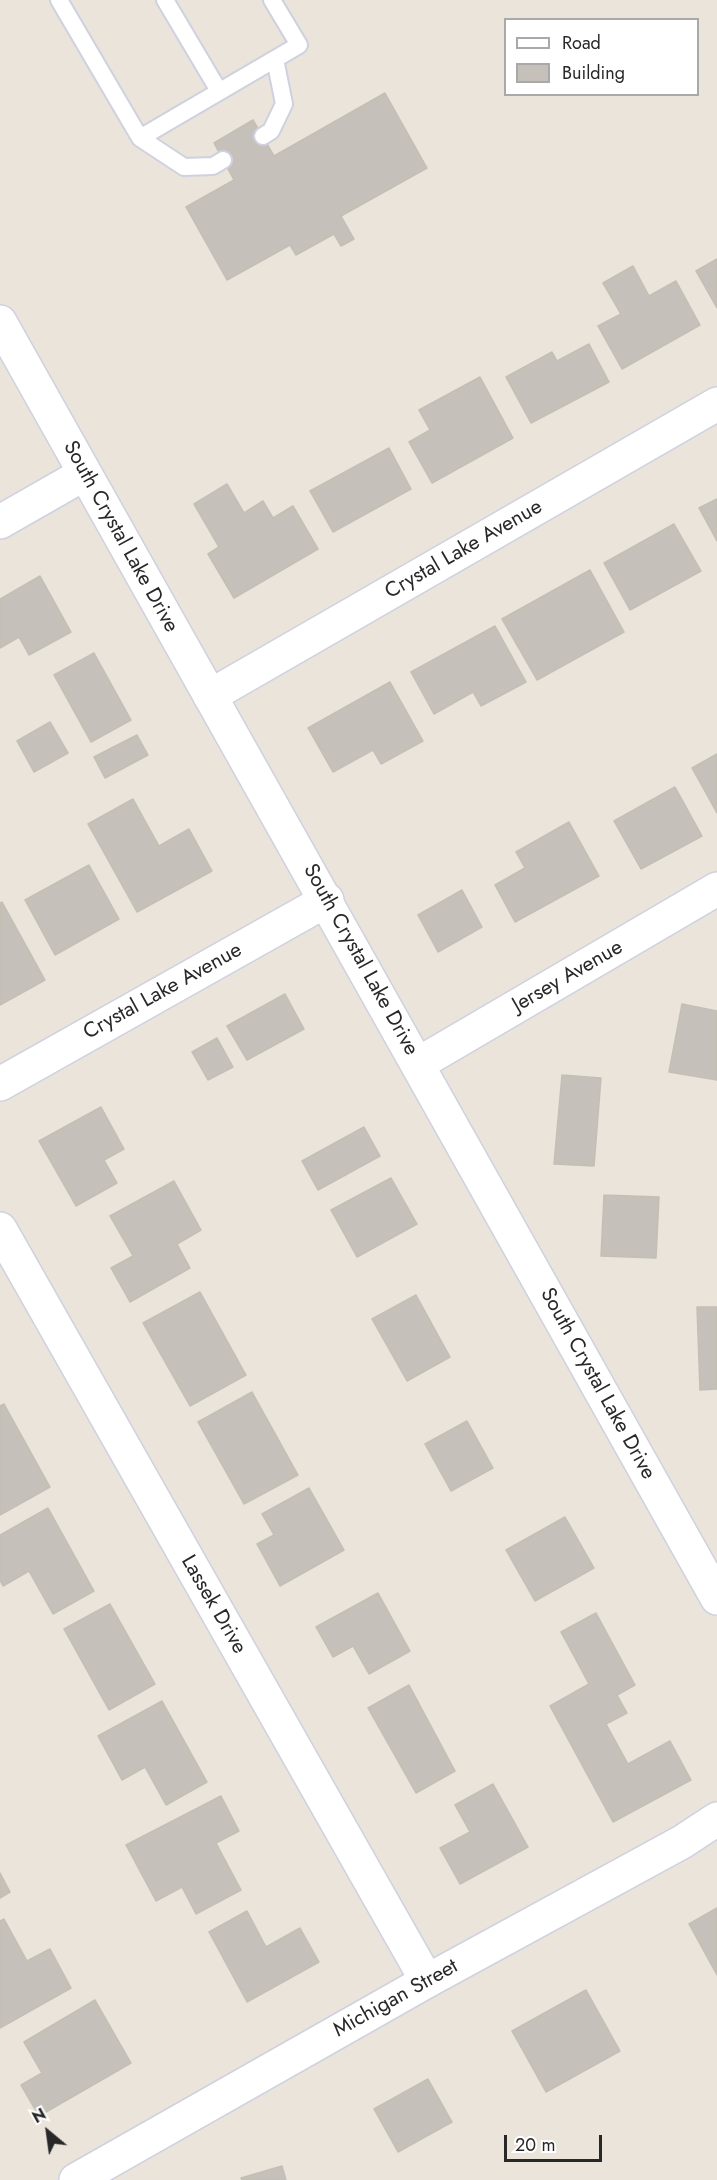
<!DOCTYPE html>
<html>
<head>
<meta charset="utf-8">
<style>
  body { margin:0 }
  #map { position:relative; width:717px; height:2180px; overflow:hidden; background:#eae4da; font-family:Jost,sans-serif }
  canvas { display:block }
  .legend { position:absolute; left:504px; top:18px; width:195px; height:78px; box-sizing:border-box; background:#fff; border:2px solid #a9a9a9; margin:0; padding:8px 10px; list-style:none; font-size:18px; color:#282828 }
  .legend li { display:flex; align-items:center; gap:12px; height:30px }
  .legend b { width:30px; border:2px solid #a9a9a9 }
  .north { position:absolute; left:18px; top:2102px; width:60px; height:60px; -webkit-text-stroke:4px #fff; paint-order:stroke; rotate:331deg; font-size:16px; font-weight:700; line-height:24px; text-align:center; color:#282828 }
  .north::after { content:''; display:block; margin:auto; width:21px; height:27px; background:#282828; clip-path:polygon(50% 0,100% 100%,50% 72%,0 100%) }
  .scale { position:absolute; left:504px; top:2135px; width:98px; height:27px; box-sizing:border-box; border:3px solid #282828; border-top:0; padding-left:8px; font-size:18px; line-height:21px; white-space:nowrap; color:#282828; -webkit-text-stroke:4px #fff; paint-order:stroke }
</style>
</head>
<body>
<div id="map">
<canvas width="717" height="2180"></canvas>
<ul class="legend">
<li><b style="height:8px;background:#fff"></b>Road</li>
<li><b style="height:16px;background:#c5c0b9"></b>Building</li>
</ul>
<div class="north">N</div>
<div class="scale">20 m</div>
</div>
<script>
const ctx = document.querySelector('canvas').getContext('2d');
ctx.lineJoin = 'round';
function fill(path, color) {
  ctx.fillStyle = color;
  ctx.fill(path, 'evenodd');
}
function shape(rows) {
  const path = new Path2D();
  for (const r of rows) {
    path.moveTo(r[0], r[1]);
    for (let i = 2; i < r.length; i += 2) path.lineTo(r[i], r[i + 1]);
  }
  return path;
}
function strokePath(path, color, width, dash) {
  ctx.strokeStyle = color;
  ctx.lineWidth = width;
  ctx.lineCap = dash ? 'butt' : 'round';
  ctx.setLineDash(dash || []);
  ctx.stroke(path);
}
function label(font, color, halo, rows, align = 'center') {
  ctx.font = font + ' Jost,sans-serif';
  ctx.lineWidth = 5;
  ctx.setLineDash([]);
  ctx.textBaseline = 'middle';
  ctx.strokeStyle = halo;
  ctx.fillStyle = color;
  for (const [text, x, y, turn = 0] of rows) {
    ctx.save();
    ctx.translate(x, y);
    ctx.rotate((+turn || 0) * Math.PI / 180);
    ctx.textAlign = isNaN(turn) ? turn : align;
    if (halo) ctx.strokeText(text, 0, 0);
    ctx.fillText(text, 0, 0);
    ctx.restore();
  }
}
const building = shape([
  [385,93,427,168,341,216,354,239,341,246,334,234,296,255,290,245,227,280,186,207,234,180,214,143,253,120,274,156,385,93],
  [717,259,717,308,696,271,717,259],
  [633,266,649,296,676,281,700,325,622,369,598,326,621,314,603,283,633,266],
  [589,344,609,382,531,423,506,377,552,352,557,361,589,344],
  [480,377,513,438,432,483,409,442,430,430,419,410,480,377],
  [389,448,411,489,333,532,310,491,389,448],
  [227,484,244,513,263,501,273,518,293,506,318,549,234,598,208,554,219,547,194,504,227,484],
  [717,499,717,541,699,508,717,499],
  [674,524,701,571,630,610,604,563,674,524],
  [590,570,624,632,537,680,502,619,590,570],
  [40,576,71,632,29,655,19,637,0,648,0,599,40,576],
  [495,626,526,682,481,706,473,692,434,714,411,672,495,626],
  [94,653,131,720,91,742,54,675,94,653],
  [390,682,423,741,381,764,373,750,333,772,308,728,390,682],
  [50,722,68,753,34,772,17,741,50,722],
  [137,735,148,755,105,778,94,757,137,735],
  [717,754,717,813,692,768,717,754],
  [675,787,702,836,641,869,614,821,675,787],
  [133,799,159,846,189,829,212,871,137,912,88,824,133,799],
  [569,822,599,876,515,922,495,885,525,868,516,852,569,822],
  [89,865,119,919,55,955,25,900,89,865],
  [462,890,482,927,438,952,418,915,462,890],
  [2,902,45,980,0,1005,0,903,2,902],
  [285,994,304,1029,247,1060,227,1026,285,994],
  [682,1004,717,1011,717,1080,669,1072,682,1004],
  [217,1038,233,1067,208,1080,192,1052,217,1038],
  [562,1075,601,1078,594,1166,554,1164,562,1075],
  [101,1107,124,1149,104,1160,117,1183,76,1206,39,1141,101,1107],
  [364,1127,380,1156,318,1190,302,1161,364,1127],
  [391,1178,417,1224,357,1257,331,1210,391,1178],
  [174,1181,201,1230,177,1244,190,1268,130,1302,111,1268,133,1256,110,1216,174,1181],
  [604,1195,659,1197,656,1258,601,1256,604,1195],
  [200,1292,246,1375,190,1406,143,1323,200,1292],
  [416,1295,450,1357,407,1381,372,1319,416,1295],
  [697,1307,717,1307,717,1389,700,1390,697,1307],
  [252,1392,298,1475,244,1504,198,1422,252,1392],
  [4,1404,50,1487,0,1515,0,1406,4,1404],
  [467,1421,493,1468,451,1491,425,1444,467,1421],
  [309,1488,344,1550,280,1586,257,1544,274,1535,262,1514,309,1488],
  [48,1508,94,1591,53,1614,29,1571,3,1586,0,1580,0,1535,48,1508],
  [565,1517,594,1568,535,1601,506,1550,565,1517],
  [378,1593,410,1651,369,1674,353,1646,333,1657,316,1627,378,1593],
  [110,1604,155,1684,109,1710,64,1629,110,1604],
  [596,1613,635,1685,617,1695,627,1713,606,1724,628,1764,670,1741,691,1780,613,1822,550,1706,589,1684,561,1632,596,1613],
  [409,1685,455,1771,416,1793,368,1708,409,1685],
  [162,1701,207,1782,166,1805,145,1767,122,1780,98,1736,162,1701],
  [493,1784,528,1847,460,1884,440,1848,470,1832,455,1805,493,1784],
  [221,1796,239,1831,216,1843,241,1890,196,1914,182,1887,156,1901,126,1845,221,1796],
  [0,1873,10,1892,0,1898,0,1873],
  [717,1908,717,1975,689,1924,717,1908],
  [247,1911,266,1947,300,1928,319,1962,247,2002,209,1932,247,1911],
  [4,1919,27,1961,50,1949,71,1988,0,2028,0,1921,4,1919],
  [586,1990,620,2051,546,2092,512,2031,586,1990],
  [95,2000,131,2063,39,2116,21,2085,42,2073,24,2042,95,2000],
  [428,2079,452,2122,398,2152,374,2109,428,2079],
  [282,2166,286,2180,242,2180,241,2178,282,2166]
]);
fill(building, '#c5c0b9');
strokePath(building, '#c4bfb4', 1.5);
const service = shape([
  [59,0,140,138,299,45,272,0],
  [165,0,219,91],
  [263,136,271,131,284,104,275,59],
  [140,138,184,167,213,166,223,160]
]);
const minor = shape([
  [0,522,84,474],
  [210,696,717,404],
  [0,1084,327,900],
  [0,1229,427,1981]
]);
const tertiary = shape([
  [0,322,717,1598],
  [418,1064,717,889],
  [76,2180,427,1981,682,1842,717,1819]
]);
strokePath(service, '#cfd1e0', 20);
strokePath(minor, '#cfd1e0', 36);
strokePath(tertiary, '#cfd1e0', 36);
strokePath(service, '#fff', 16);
strokePath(minor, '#fff', 33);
strokePath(tertiary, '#fff', 33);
label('21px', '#282828', '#fff', [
  ["South Crystal Lake Drive",120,537,61],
  ["Crystal Lake Avenue",464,550,-30],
  ["South Crystal Lake Drive",360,960,61],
  ["Jersey Avenue",568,977,-30],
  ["Crystal Lake Avenue",163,992,-29],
  ["South Crystal Lake Drive",597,1384,61],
  ["Lassek Drive",213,1605,60],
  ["Michigan Street",396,1999,-29]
]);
</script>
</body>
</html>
